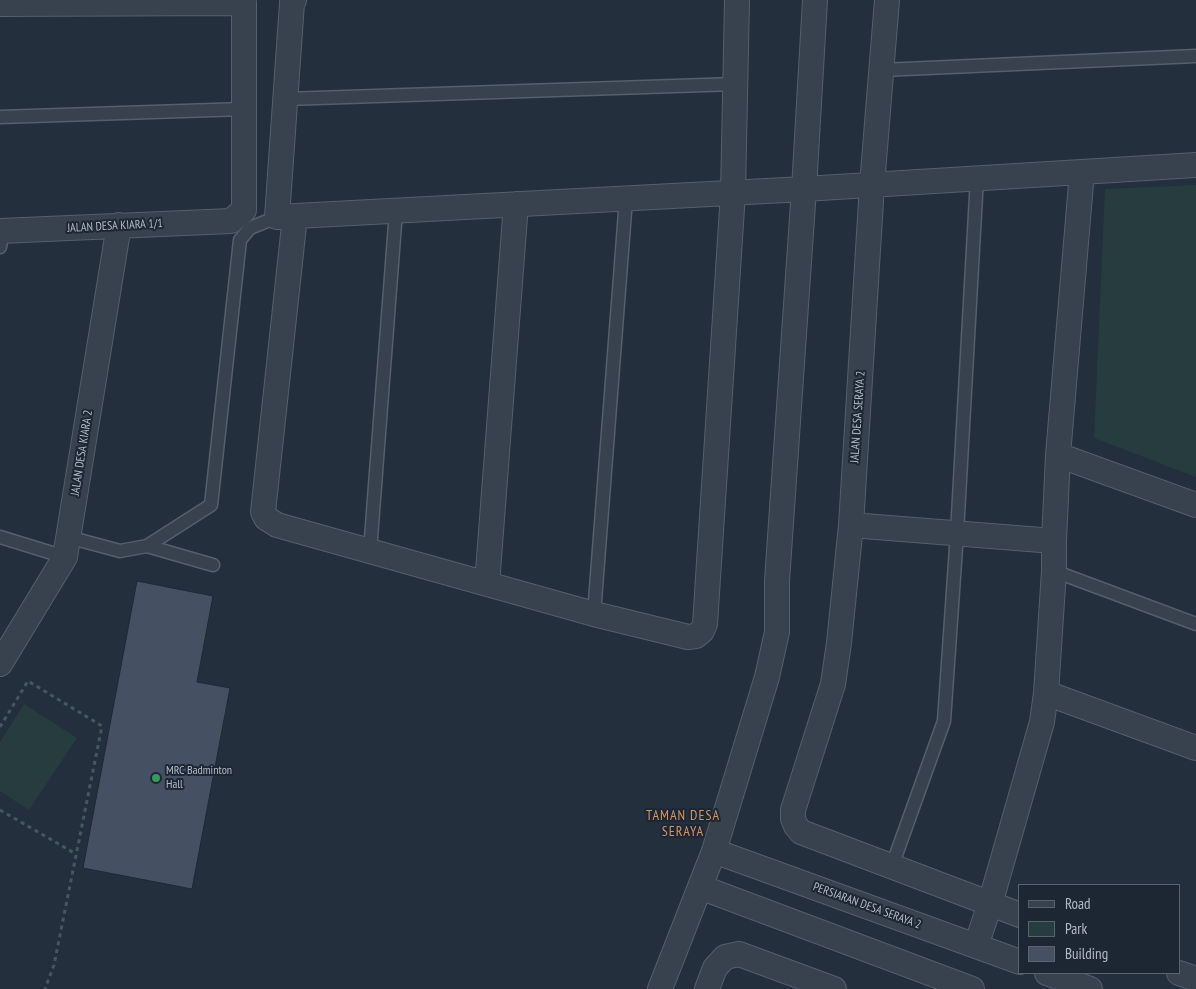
<!DOCTYPE html>
<html>
<head>
<meta charset="utf-8">
<style>
  body { margin:0 }
  #map { position:relative; width:1196px; height:989px; overflow:hidden; background:#242f3e; font-family:"PT Sans Narrow",sans-serif }
  canvas { display:block }
  .legend { position:absolute; left:1018px; top:884px; width:162px; height:90px; box-sizing:border-box; background:#1d2633; border:1px solid #59626f; margin:0; padding:6px 9px; list-style:none; font-size:15px; color:#b4bcc9 }
  .legend li { display:flex; align-items:center; gap:10px; height:25px }
  .legend b { width:25px; border:1px solid #59626f }
</style>
</head>
<body>
<div id="map">
<canvas width="1196" height="989"></canvas>
<ul class="legend">
<li><b style="height:6px;background:#38414e"></b>Road</li>
<li><b style="height:14px;background:#263c3f"></b>Park</li>
<li><b style="height:14px;background:#455162"></b>Building</li>
</ul>
</div>
<script>
const ctx = document.querySelector('canvas').getContext('2d');
ctx.lineJoin = 'round';
function fill(path, color) {
  ctx.fillStyle = color;
  ctx.fill(path, 'evenodd');
}
function shape(rows) {
  const path = new Path2D();
  for (const r of rows) {
    path.moveTo(r[0], r[1]);
    for (let i = 2; i < r.length; i += 2) path.lineTo(r[i], r[i + 1]);
  }
  return path;
}
function strokePath(path, color, width, dash) {
  ctx.strokeStyle = color;
  ctx.lineWidth = width;
  ctx.lineCap = dash ? 'butt' : 'round';
  ctx.setLineDash(dash || []);
  ctx.stroke(path);
}
function label(font, color, halo, rows, align = 'center') {
  ctx.font = font + ' "PT Sans Narrow",sans-serif';
  ctx.lineWidth = 4;
  ctx.setLineDash([]);
  ctx.textBaseline = 'middle';
  ctx.strokeStyle = halo;
  ctx.fillStyle = color;
  for (const [text, x, y, turn = 0] of rows) {
    ctx.save();
    ctx.translate(x, y);
    ctx.rotate((+turn || 0) * Math.PI / 180);
    ctx.textAlign = isNaN(turn) ? turn : align;
    if (halo) ctx.strokeText(text, 0, 0);
    ctx.fillText(text, 0, 0);
    ctx.restore();
  }
}
fill(shape([
  [1196,185,1196,477,1094,438,1105,189],
  [24,704,77,738,29,810,0,791,0,742]
]), '#263c3f');
const building = shape([
  [137,581,213,596,197,682,230,688,192,889,83,868,137,581]
]);
fill(building, '#455162');
strokePath(building, '#1f2835', 1);
const lane = shape([
  [882,70,1196,56],
  [286,99,735,84],
  [0,117,244,109],
  [0,247,3,231],
  [0,537,65,557],
  [68,537,120,551,147,546,213,565],
  [147,546,211,505,240,240,250,228,277,217],
  [370,551,396,211],
  [1054,571,1196,624],
  [594,614,626,199],
  [892,866,944,721,957,533,977,178]
]);
const street = shape([
  [294,0,292,3,277,217,804,189,1196,165],
  [887,0,872,185,851,525,839,643,833,684,793,810,793,819,796,826,801,832,1020,915],
  [0,4,244,3,244,210,231,221,0,231],
  [295,216,263,512,266,518,277,525,594,614,688,637,696,636,702,631,705,624,733,193,737,0],
  [1058,455,1196,505],
  [851,525,1054,541],
  [487,584,516,204],
  [0,664,65,557,119,225],
  [1046,693,1196,748],
  [714,851,1020,962],
  [700,887,972,989],
  [976,946,990,904,1042,722,1046,693,1054,571,1054,541,1058,455,1082,172],
  [1047,973,1090,989],
  [1179,973,1196,979],
  [660,989,714,851,767,677,777,632,777,581,804,189,815,0],
  [707,989,715,968,725,957,739,954,834,989]
]);
strokePath(lane, '#565f6c', 15);
strokePath(street, '#565f6c', 26);
strokePath(shape([
  [0,727,28,681,102,726,54,965,45,989],
  [0,810,76,854]
]), '#44595c', 3, [4, 4]);
strokePath(lane, '#38414e', 12);
strokePath(street, '#38414e', 24);
for (const [x, y, r, color] of [
  [156,778,5,"#2e9e5b"]
]) {
  const dot = new Path2D();
  dot.arc(x, y, r, 0, 2 * Math.PI);
  ctx.fillStyle = color;
  ctx.fill(dot);
  strokePath(dot, '#1d2633', 2);
}
label('12px', '#b4bcc9', '#1d2633', [
  ["JALAN DESA KIARA 1/1",115,226,-3],
  ["JALAN DESA SERAYA 2",858,417,-86],
  ["JALAN DESA KIARA 2",82,453,-81],
  ["PERSIARAN DESA SERAYA 2",867,906,20]
]);
label('12px', '#b4bcc9', '#1d2633', [
  ["MRC Badminton",166,771],
  ["Hall",166,785]
], 'left');
ctx.letterSpacing = '1px';
label('14px', '#d59563', '#1d2633', [
  ["TAMAN DESA",683,816],
  ["SERAYA",683,832]
]);
ctx.letterSpacing = '0px';
</script>
</body>
</html>
